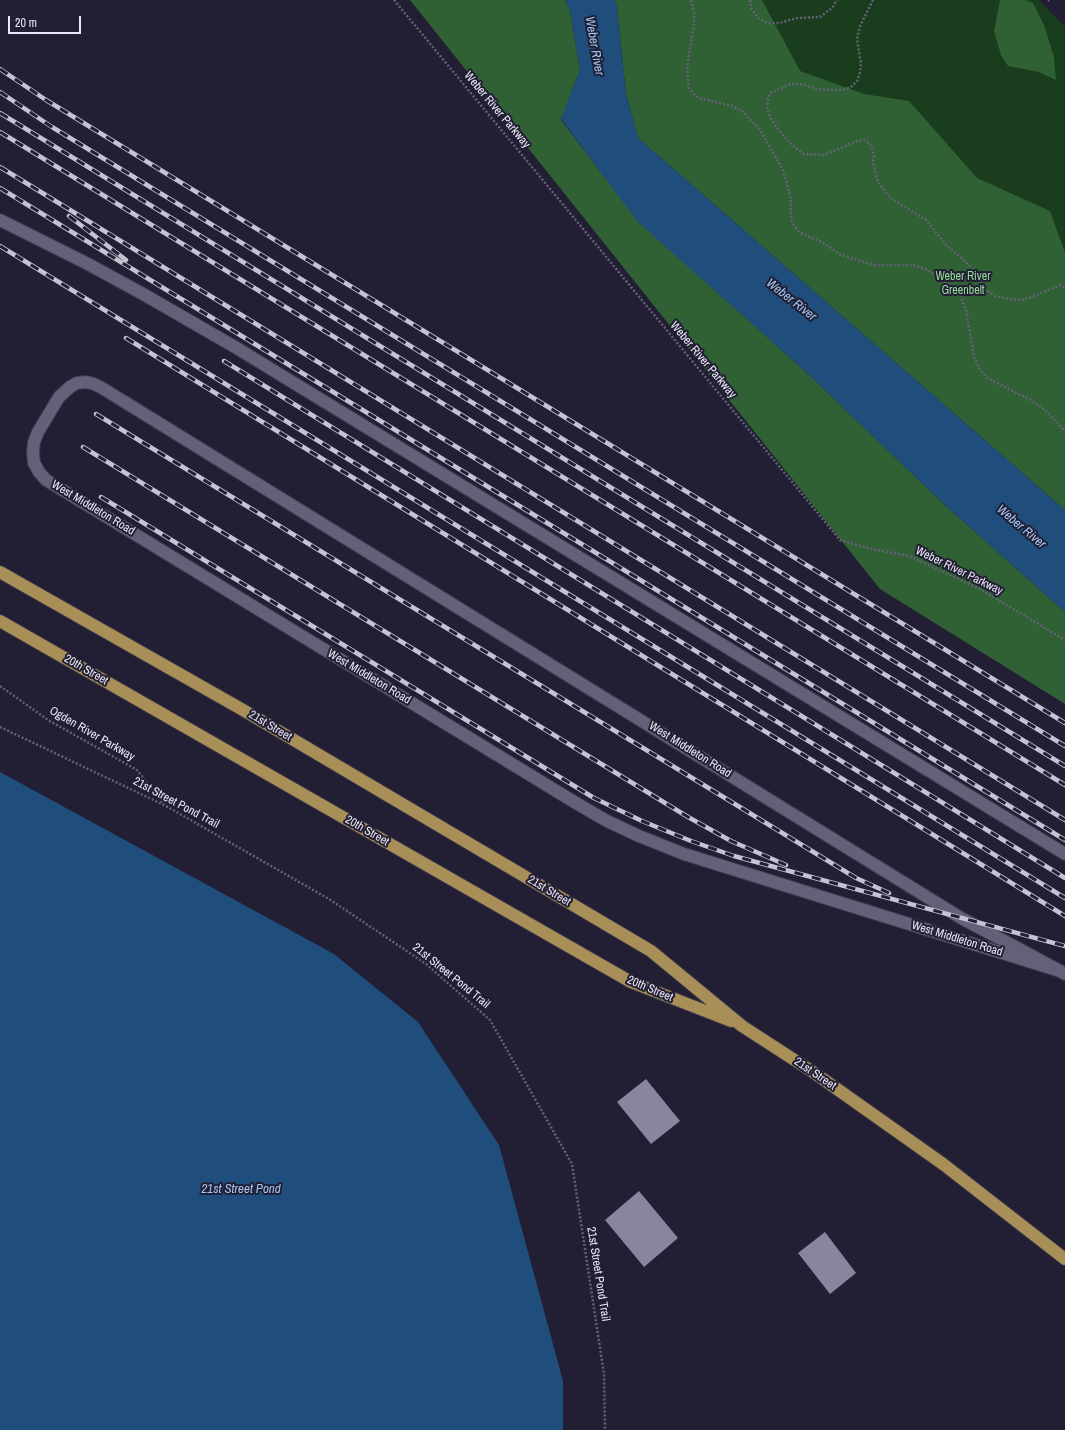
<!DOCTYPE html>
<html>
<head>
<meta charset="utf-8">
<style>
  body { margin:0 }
  #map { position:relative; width:1065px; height:1430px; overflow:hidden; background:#221e33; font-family:"Archivo Narrow",sans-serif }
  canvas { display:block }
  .scale { position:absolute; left:8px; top:16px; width:73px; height:18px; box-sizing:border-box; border:2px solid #eae7f6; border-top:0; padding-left:5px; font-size:12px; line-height:14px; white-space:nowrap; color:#eae7f6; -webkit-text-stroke:3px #221e33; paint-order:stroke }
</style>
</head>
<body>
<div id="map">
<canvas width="1065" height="1430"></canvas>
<div class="scale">20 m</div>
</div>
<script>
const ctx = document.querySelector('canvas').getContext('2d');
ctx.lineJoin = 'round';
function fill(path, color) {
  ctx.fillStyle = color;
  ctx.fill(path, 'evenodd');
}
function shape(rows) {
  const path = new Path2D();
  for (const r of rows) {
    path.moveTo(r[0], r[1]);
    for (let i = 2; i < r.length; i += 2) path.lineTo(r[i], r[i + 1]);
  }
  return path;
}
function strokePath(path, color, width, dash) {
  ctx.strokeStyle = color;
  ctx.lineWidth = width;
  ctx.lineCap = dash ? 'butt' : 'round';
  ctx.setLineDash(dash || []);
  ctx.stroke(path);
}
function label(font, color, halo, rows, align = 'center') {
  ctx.font = font + ' "Archivo Narrow",sans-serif';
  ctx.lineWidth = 4;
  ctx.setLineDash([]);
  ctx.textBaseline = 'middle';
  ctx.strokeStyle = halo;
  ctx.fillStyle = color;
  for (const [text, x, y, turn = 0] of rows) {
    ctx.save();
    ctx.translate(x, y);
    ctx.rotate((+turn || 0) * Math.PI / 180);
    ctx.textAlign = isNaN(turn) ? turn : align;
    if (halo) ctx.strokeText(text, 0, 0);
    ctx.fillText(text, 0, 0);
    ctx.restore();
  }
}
fill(shape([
  [615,0,1039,0,1065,27,1065,510,617,7]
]), '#1a3d1e');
fill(shape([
  [410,0,565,0,570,10,580,70,561,120,639,222,806,372,945,505,1065,612,1065,704,880,589],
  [615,0,762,0,800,71,864,94,909,101,977,178,1050,211,1065,253,1065,510,638,138,626,94,617,7],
  [1000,0,1025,0,1033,3,1044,25,1054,57,1056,80,1039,72,1008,66,1001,55,994,31]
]), '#2f6134');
fill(shape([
  [565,0,615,0,617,7,626,94,638,138,1065,510,1065,612,945,505,806,372,638,222,561,119,580,70,570,10],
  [0,772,334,954,418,1022,499,1145,563,1381,563,1430,0,1430]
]), '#204e7c');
fill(shape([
  [646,1079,680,1121,651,1144,617,1102],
  [639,1191,678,1238,644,1267,605,1220],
  [825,1232,856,1273,830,1294,798,1253]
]), '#89859f');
const minor = shape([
  [0,220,88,264,143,294,235,347,1065,854],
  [1060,971,684,854,639,836,607,821,576,803,46,480,39,472,34,463,33,453,34,442,38,432,59,397,70,387,77,383,86,382,94,384,102,388,961,918,1010,944,1060,971,1065,974]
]);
const major = shape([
  [0,572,243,710,651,951,742,1026,813,1072,943,1164,1065,1259],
  [0,621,631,982,731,1021]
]);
strokePath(minor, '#3d384a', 14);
strokePath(major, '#3d384a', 14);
strokePath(shape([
  [394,0,840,540,868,548,909,556,980,589,1065,640],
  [691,0,694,13,694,24,687,68,689,88,693,93,699,98,732,106,743,112,760,130,783,170,791,198,791,219,795,227,801,233,823,243,841,255,874,265,913,265,928,270,943,280,954,288,961,297,966,310,974,357,979,368,987,378,1029,399,1045,410,1058,423,1065,432],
  [750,0,751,8,758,18,768,23,779,23,797,18,820,17,832,8,837,0],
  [873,0,860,26,857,39,861,64,860,73,857,81,851,87,843,90,832,90,817,89,801,84,791,84,770,93,768,99,767,108,770,117,778,129,787,140,797,149,804,154,824,155,857,141,864,140,869,143,872,148,874,156,873,160,875,172,878,182,885,192,892,199,926,220,932,227,946,245,966,262,973,270,976,277,985,289,995,296,1008,299,1021,300,1032,297,1060,285,1065,288],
  [1048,1,1049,0],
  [0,686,48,720,137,770,164,804],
  [0,727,166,806,329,899,426,964,490,1020,572,1164,604,1374,605,1430]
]), '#666275', 2.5, [2, 2]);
strokePath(minor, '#656079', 12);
strokePath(major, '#a88f57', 12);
const rail = shape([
  [0,69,46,100,1065,723],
  [0,92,52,127,1065,746],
  [0,113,1065,766],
  [0,132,1065,785],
  [0,167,1065,820],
  [0,188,1065,840],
  [69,216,126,260],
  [0,246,1065,898],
  [126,338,1065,916],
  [224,361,1065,878],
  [96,414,856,878,889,893],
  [83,447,688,817,731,841,786,865],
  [101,497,594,798,642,821,691,841,734,856,1065,946]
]);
strokePath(rail, '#c5c2d2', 4.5);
strokePath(rail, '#221e33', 3, [9]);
label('12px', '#eae7f6', '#221e33', [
  ["Weber River Parkway",497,110,50],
  ["Weber River Parkway",703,360,50],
  ["West Middleton Road",93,508,31],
  ["Weber River Parkway",959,571,26],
  ["20th Street",86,670,30],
  ["West Middleton Road",369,677,31],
  ["21st Street",270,726,31],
  ["Ogden River Parkway",92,734,30],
  ["West Middleton Road",690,750,32],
  ["21st Street Pond Trail",176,803,28],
  ["20th Street",367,831,30],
  ["21st Street",549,891,31],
  ["West Middleton Road",957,939,17],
  ["21st Street Pond Trail",451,976,39],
  ["20th Street",650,989,23],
  ["21st Street",815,1074,34],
  ["21st Street Pond Trail",598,1274,81]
]);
label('12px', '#93dd98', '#221e33', [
  ["Weber River",963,277],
  ["Greenbelt",963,291]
]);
label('italic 13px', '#a1c8f2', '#221e33', [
  ["Weber River",594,46,80],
  ["Weber River",791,300,38],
  ["Weber River",1021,527,40],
  ["21st Street Pond",241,1190]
]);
</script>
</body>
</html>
